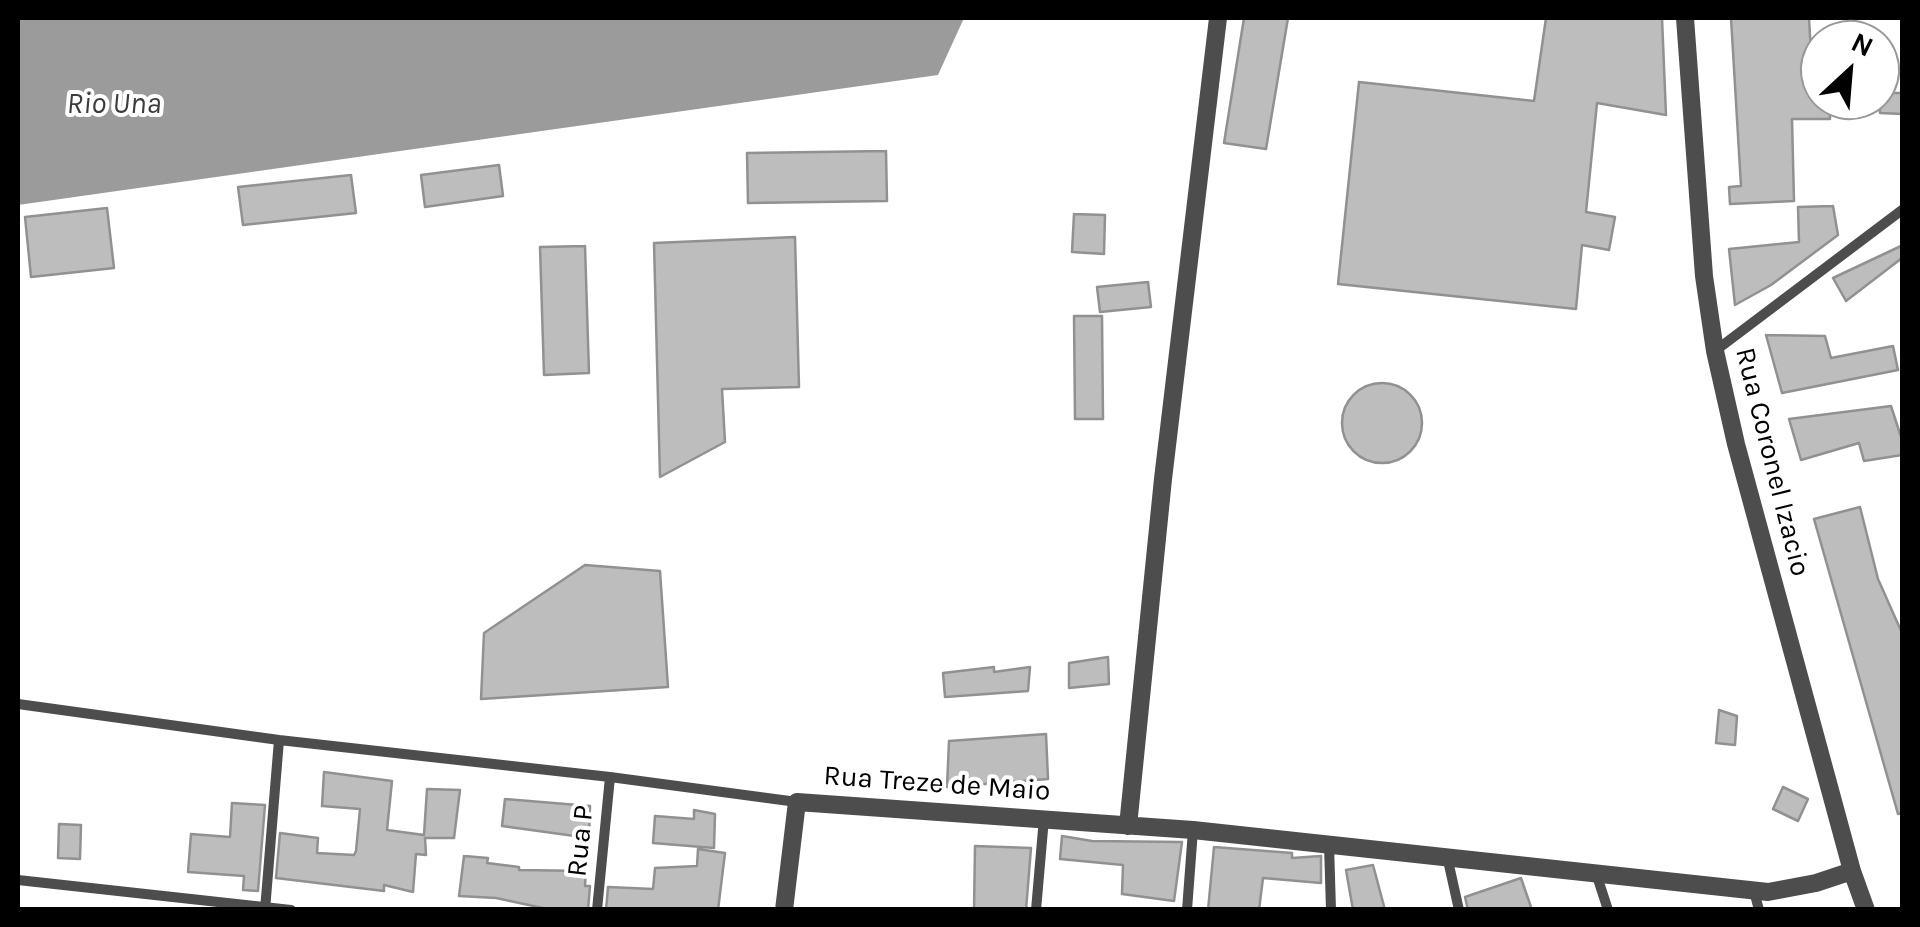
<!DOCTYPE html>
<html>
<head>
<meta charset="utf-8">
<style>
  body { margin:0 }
  #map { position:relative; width:1920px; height:927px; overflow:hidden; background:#fff; font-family:Karla,sans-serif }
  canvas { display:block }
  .frame { position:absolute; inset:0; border:20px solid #000; pointer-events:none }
  .north { position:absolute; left:1800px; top:20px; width:100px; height:100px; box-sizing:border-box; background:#fff; border:2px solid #999; border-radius:50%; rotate:26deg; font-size:28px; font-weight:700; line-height:40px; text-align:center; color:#000 }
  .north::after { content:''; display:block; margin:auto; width:35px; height:45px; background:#000; clip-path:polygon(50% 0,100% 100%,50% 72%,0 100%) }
</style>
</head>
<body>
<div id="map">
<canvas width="1920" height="927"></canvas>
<div class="frame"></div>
<div class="north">N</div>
</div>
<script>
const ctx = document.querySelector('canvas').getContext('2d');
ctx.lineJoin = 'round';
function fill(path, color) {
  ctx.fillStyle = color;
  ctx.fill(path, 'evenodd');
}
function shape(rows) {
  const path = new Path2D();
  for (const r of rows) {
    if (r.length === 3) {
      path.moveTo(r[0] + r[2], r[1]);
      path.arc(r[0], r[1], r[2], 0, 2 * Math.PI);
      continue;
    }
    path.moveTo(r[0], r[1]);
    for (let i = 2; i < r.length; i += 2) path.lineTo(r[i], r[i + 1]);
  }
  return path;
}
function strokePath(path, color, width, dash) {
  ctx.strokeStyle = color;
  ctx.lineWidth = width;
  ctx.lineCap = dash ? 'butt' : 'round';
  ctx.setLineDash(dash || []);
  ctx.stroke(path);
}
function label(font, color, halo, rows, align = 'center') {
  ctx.font = font + ' Karla,sans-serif';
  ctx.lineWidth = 8;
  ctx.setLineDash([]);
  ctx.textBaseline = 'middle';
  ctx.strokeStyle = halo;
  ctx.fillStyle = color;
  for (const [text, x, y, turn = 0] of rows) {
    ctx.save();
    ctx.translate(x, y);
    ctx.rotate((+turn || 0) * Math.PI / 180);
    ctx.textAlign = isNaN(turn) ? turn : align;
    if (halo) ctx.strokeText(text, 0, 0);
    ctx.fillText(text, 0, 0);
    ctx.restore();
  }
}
fill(shape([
  [18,18,964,18,938,75,18,205]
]), '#9b9b9b');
const building = shape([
  [1244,18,1288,18,1266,149,1224,143,1244,18],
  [1546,18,1662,18,1666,115,1597,103,1586,212,1615,217,1609,250,1582,245,1576,309,1338,284,1359,82,1534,101,1546,18],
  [1731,18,1809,18,1813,88,1820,88,1820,100,1830,100,1830,119,1792,119,1794,201,1730,204,1729,187,1741,186,1731,18],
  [1880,93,1902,93,1902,114,1880,113,1880,93],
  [886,151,887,201,748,203,747,153,886,151],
  [499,165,503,196,425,207,421,175,499,165],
  [351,175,356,213,243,225,238,187,351,175],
  [1833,206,1838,235,1771,285,1735,305,1729,249,1799,242,1798,207,1833,206],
  [107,208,114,268,31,277,25,217,107,208],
  [1074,214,1105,215,1104,254,1072,252,1074,214],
  [795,237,799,387,722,389,725,442,660,477,654,243,795,237],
  [585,246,589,373,544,375,540,247,585,246],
  [1901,246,1902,258,1846,301,1833,278,1901,246],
  [1148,282,1151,307,1100,312,1097,287,1148,282],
  [1074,316,1102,316,1103,419,1075,419,1074,316],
  [1766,335,1825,336,1831,358,1893,346,1898,370,1782,393,1766,335],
  [1382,423,40],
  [1891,406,1902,440,1902,455,1864,461,1859,443,1801,460,1789,419,1891,406],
  [1860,507,1878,579,1902,633,1902,813,1898,814,1814,519,1860,507],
  [585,565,660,571,668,687,481,699,484,633,585,565],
  [1108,657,1109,684,1069,688,1069,663,1108,657],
  [994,667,994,672,1030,667,1028,691,945,697,943,673,994,667],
  [1719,710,1737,716,1735,745,1716,743,1719,710],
  [1046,734,1048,779,947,787,949,741,1046,734],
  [324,772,392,781,387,830,424,835,427,789,460,790,454,838,425,838,426,855,416,854,413,892,384,885,384,891,276,878,280,833,318,838,317,853,354,855,356,851,360,809,322,806,324,772],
  [1783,787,1808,799,1798,821,1773,809,1783,787],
  [505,799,590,806,589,838,502,826,505,799],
  [232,803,265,805,258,891,243,890,244,876,188,872,191,834,230,837,232,803],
  [694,810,715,814,714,848,653,843,655,816,694,819,694,810],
  [59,824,81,825,80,859,58,858,59,824],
  [1062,836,1092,841,1182,842,1174,901,1122,894,1123,865,1060,859,1062,836],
  [975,846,1031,848,1026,910,974,910,975,846],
  [1214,847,1292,853,1292,858,1321,856,1321,883,1263,878,1259,910,1208,910,1214,847],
  [698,849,725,853,718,910,606,910,608,887,653,889,655,868,697,866,698,849],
  [464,856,488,858,487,863,519,867,519,870,586,871,585,886,590,886,588,910,552,910,496,898,459,896,464,856],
  [1373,865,1385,910,1353,910,1346,870,1373,865],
  [1521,878,1532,910,1468,910,1465,897,1521,878]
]);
fill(building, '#bdbdbd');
strokePath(building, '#919191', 2.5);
strokePath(shape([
  [1715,351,1902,210],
  [18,704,279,740,610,777,797,802],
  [1329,844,1331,910],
  [1447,856,1459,910],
  [1596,873,1608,910],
  [18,880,291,910],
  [1754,891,1759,910],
  [265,910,279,740],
  [597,910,610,777],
  [1036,910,1044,818],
  [1187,910,1193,830]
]), '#4d4d4d', 10);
strokePath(shape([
  [1685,18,1704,276,1715,351,1736,444,1852,871,1866,910],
  [1128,826,1163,479,1218,18],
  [784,910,797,802,1193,830,1768,892,1816,883,1852,871]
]), '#4d4d4d', 18);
label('28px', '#000', '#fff', [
  ["Rua Coronel Izacio",1772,462,76],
  ["Rua Treze de Maio",937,784,4],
  ["Rua P",581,841,-84]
]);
label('italic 30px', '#3c3c3c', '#fff', [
  ["Rio Una",114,104]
]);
</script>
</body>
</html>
